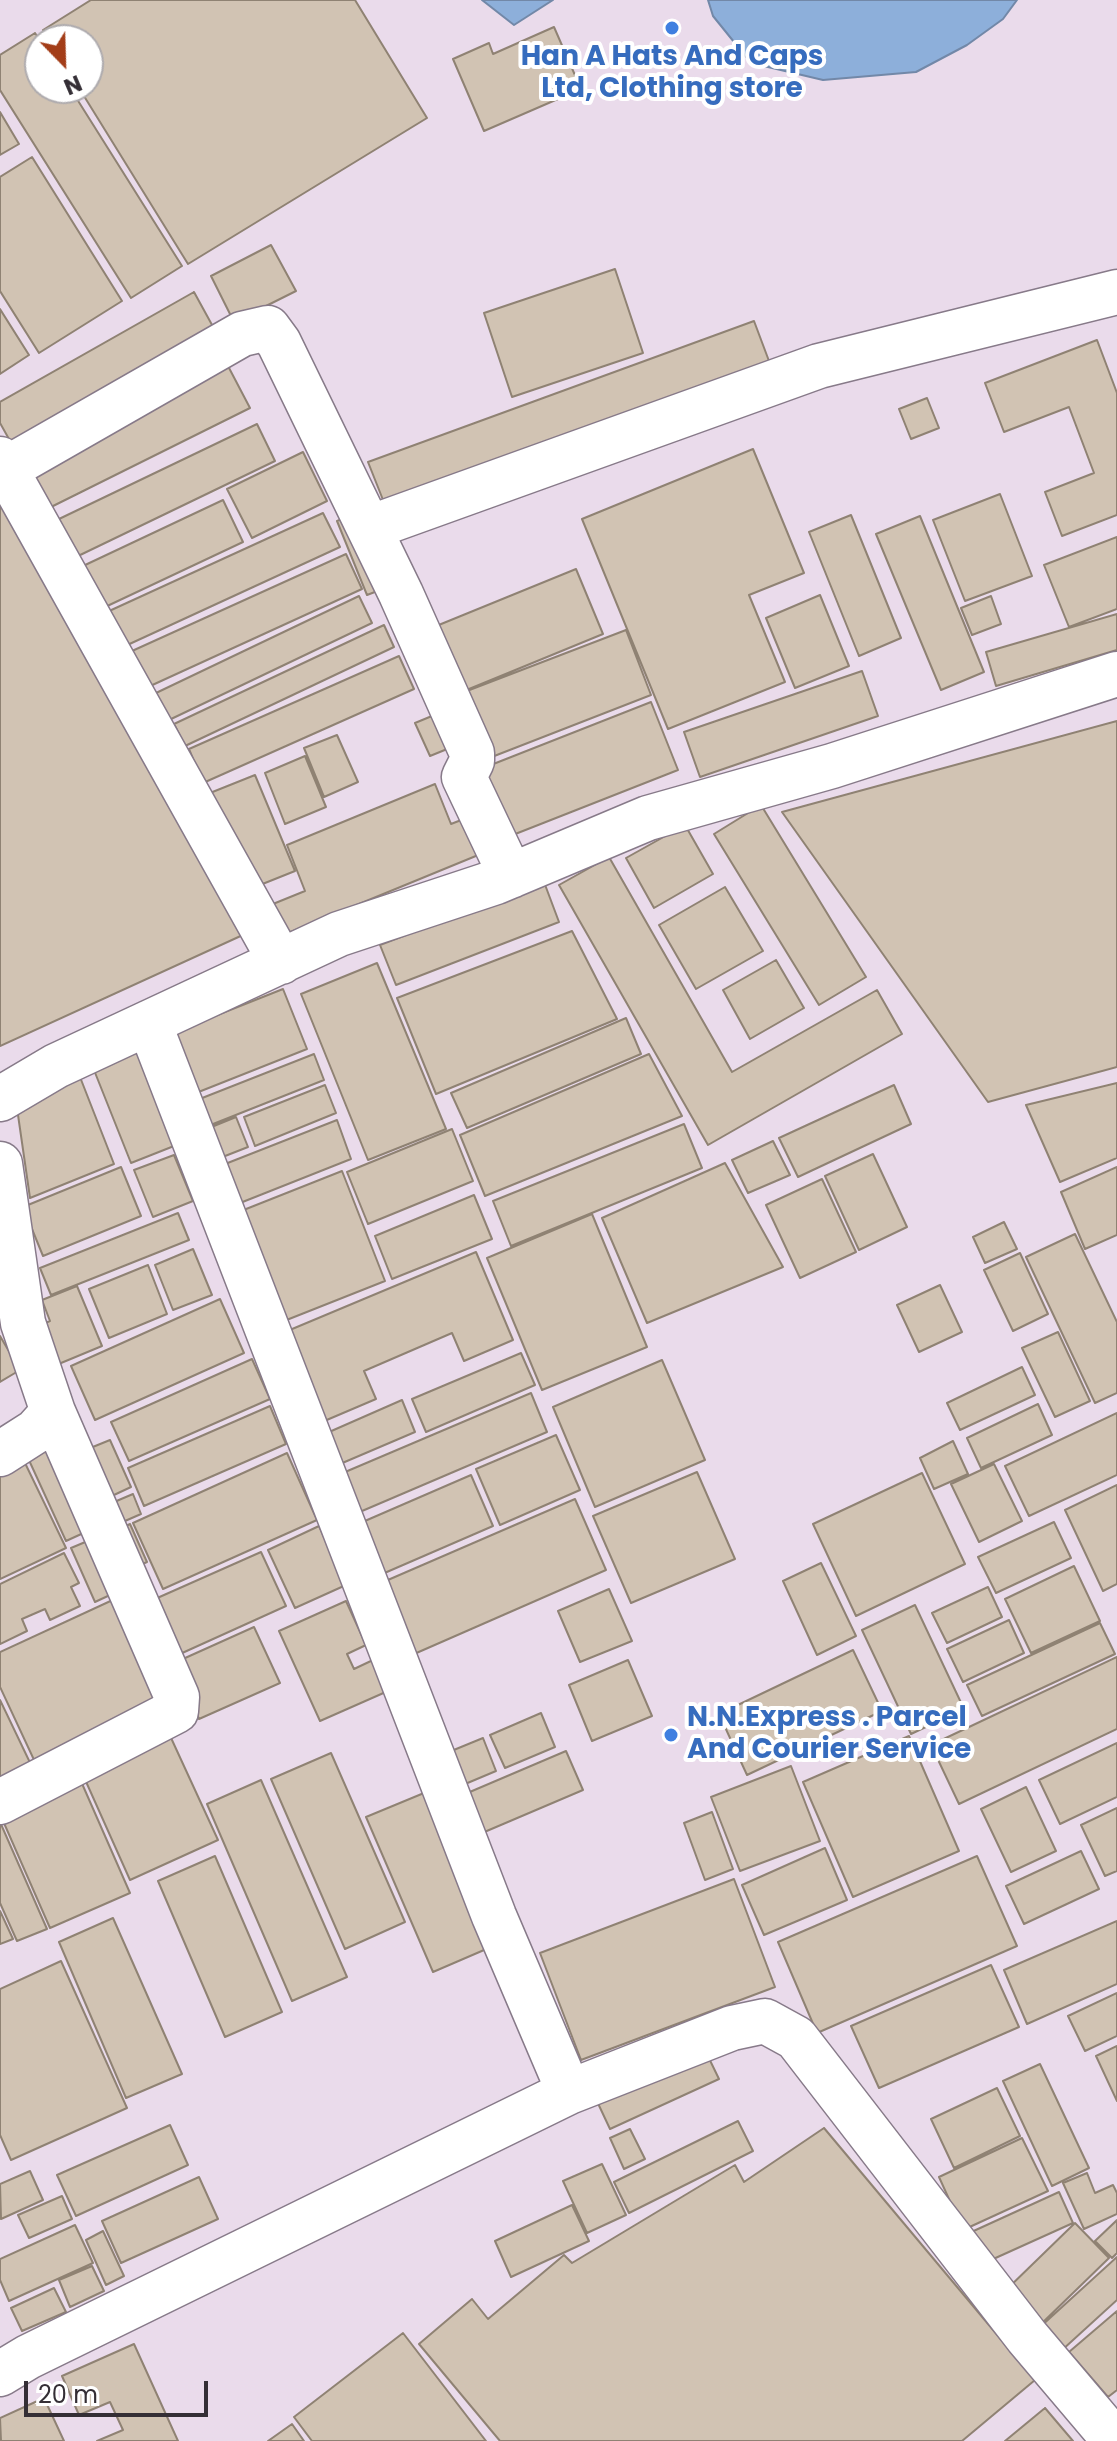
<!DOCTYPE html>
<html>
<head>
<meta charset="utf-8">
<style>
  body { margin:0 }
  #map { position:relative; width:1117px; height:2441px; overflow:hidden; background:#eadbeb; font-family:Poppins,sans-serif }
  canvas { display:block }
  .north { position:absolute; left:24px; top:24px; width:80px; height:80px; box-sizing:border-box; background:#fff; border:2px solid #aeabae; border-radius:50%; rotate:157deg; font-size:22px; font-weight:700; line-height:32px; text-align:center; color:#342e35 }
  .north::after { content:''; display:block; margin:auto; width:28px; height:36px; background:#a33d18; clip-path:polygon(50% 0,100% 100%,50% 72%,0 100%) }
  .scale { position:absolute; left:24px; top:2381px; width:184px; height:36px; box-sizing:border-box; border:4px solid #342e35; border-top:0; padding-left:10px; font-size:24px; line-height:28px; white-space:nowrap; color:#342e35; -webkit-text-stroke:6px #fff; paint-order:stroke }
</style>
</head>
<body>
<div id="map">
<canvas width="1117" height="2441"></canvas>
<div class="north">N</div>
<div class="scale">20 m</div>
</div>
<script>
const ctx = document.querySelector('canvas').getContext('2d');
ctx.lineJoin = 'round';
function fill(path, color) {
  ctx.fillStyle = color;
  ctx.fill(path, 'evenodd');
}
function shape(rows) {
  const path = new Path2D();
  for (const r of rows) {
    path.moveTo(r[0], r[1]);
    for (let i = 2; i < r.length; i += 2) path.lineTo(r[i], r[i + 1]);
  }
  return path;
}
function strokePath(path, color, width, dash) {
  ctx.strokeStyle = color;
  ctx.lineWidth = width;
  ctx.lineCap = dash ? 'butt' : 'round';
  ctx.setLineDash(dash || []);
  ctx.stroke(path);
}
function label(font, color, halo, rows, align = 'center') {
  ctx.font = font + ' Poppins,sans-serif';
  ctx.lineWidth = 8;
  ctx.setLineDash([]);
  ctx.textBaseline = 'middle';
  ctx.strokeStyle = halo;
  ctx.fillStyle = color;
  for (const [text, x, y, turn = 0] of rows) {
    ctx.save();
    ctx.translate(x, y);
    ctx.rotate((+turn || 0) * Math.PI / 180);
    ctx.textAlign = isNaN(turn) ? turn : align;
    if (halo) ctx.strokeText(text, 0, 0);
    ctx.fillText(text, 0, 0);
    ctx.restore();
  }
}
const water = shape([
  [482,0,553,0,514,25,482,0],
  [708,0,1017,0,1003,19,967,45,916,72,823,80,751,63,713,16,708,0]
]);
fill(water, '#8dafda');
strokePath(water, '#7288a8', 2);
const building = shape([
  [91,0,355,0,427,118,188,264,79,88,88,88,88,40,50,40,43,30,91,0],
  [554,27,581,89,484,131,453,59,489,43,493,54,554,27],
  [35,33,40,40,40,88,70,88,182,266,131,298,0,90,0,55,35,33],
  [0,112,19,144,0,155,0,112],
  [32,157,122,301,39,353,0,291,0,177,32,157],
  [271,245,296,291,234,322,211,276,271,245],
  [615,269,643,353,512,397,484,313,615,269],
  [194,292,217,334,14,448,0,423,0,402,194,292],
  [0,309,29,355,0,374,0,309],
  [754,321,772,369,387,510,368,462,754,321],
  [1097,340,1117,393,1117,515,1062,536,1045,492,1094,473,1069,407,1004,432,985,383,1097,340],
  [228,366,250,408,43,511,22,469,228,366],
  [927,398,939,428,911,439,899,409,927,398],
  [257,424,275,461,76,557,59,519,257,424],
  [753,449,804,573,749,595,785,682,668,729,582,519,753,449],
  [303,452,327,501,252,538,227,489,303,452],
  [0,491,245,934,0,1046,0,491],
  [1000,494,1032,576,965,601,933,520,1000,494],
  [223,500,243,542,103,608,83,566,223,500],
  [323,513,340,547,123,647,107,612,323,513],
  [358,513,388,587,367,595,337,521,358,513],
  [851,515,901,638,859,656,809,532,851,515],
  [920,516,984,672,941,690,876,534,920,516],
  [1117,537,1117,609,1069,627,1044,565,1117,537],
  [346,554,362,589,148,687,132,651,346,554],
  [576,569,603,634,452,696,424,631,576,569],
  [820,595,849,666,795,688,766,618,820,595],
  [359,596,372,623,169,720,156,693,359,596],
  [991,596,1001,624,972,635,961,608,991,596],
  [1117,614,1117,650,996,686,986,652,1117,614],
  [384,625,394,647,185,746,174,724,384,625],
  [626,630,651,695,484,760,459,694,626,630],
  [399,656,414,689,203,783,189,749,399,656],
  [862,671,878,716,700,777,684,732,862,671],
  [651,702,678,770,500,840,473,772,651,702],
  [444,711,457,745,430,756,415,723,444,711],
  [1117,721,1117,1067,988,1102,782,812,1117,721],
  [337,735,358,782,324,797,304,748,337,735],
  [305,756,326,807,285,824,265,773,305,756],
  [255,775,295,871,250,889,210,793,255,775],
  [435,784,451,824,474,815,488,851,281,936,268,906,305,891,287,845,435,784],
  [761,805,866,977,819,1005,714,834,761,805],
  [685,825,713,874,654,908,626,858,685,825],
  [609,857,732,1072,877,990,902,1034,708,1145,559,885,609,857],
  [544,882,559,922,396,985,380,945,544,882],
  [725,887,763,951,696,989,659,925,725,887],
  [572,931,617,1019,436,1094,397,998,572,931],
  [776,960,804,1008,750,1039,723,990,776,960],
  [377,963,446,1129,368,1160,301,994,377,963],
  [283,989,307,1049,196,1093,172,1033,283,989],
  [626,1018,641,1054,467,1128,451,1093,626,1018],
  [133,1043,174,1146,131,1163,90,1060,133,1043],
  [314,1054,324,1080,203,1128,192,1102,314,1054],
  [649,1054,682,1116,485,1196,460,1135,649,1054],
  [80,1077,114,1164,30,1198,17,1108,80,1077],
  [1117,1083,1117,1158,1060,1182,1026,1105,1117,1083],
  [325,1085,336,1113,255,1146,244,1117,325,1085],
  [894,1085,911,1124,798,1177,779,1138,894,1085],
  [236,1117,248,1147,220,1158,209,1128,236,1117],
  [337,1120,351,1159,235,1205,220,1166,337,1120],
  [684,1124,702,1168,511,1246,493,1201,684,1124],
  [452,1129,473,1181,368,1224,347,1172,452,1129],
  [773,1141,790,1175,748,1193,732,1160,773,1141],
  [873,1154,907,1227,859,1250,825,1176,873,1154],
  [174,1155,193,1201,153,1217,134,1170,174,1155],
  [725,1163,783,1267,647,1323,602,1218,725,1163],
  [121,1167,141,1216,43,1256,23,1207,121,1167],
  [1117,1167,1117,1235,1085,1249,1061,1192,1117,1167],
  [342,1171,385,1281,279,1323,236,1213,342,1171],
  [822,1179,856,1252,800,1278,766,1205,822,1179],
  [474,1195,492,1239,392,1279,375,1236,474,1195],
  [178,1213,189,1240,51,1295,40,1268,178,1213],
  [592,1214,647,1347,542,1390,487,1258,592,1214],
  [1004,1222,1017,1249,985,1263,973,1237,1004,1222],
  [1075,1234,1117,1322,1117,1393,1095,1403,1026,1257,1075,1234],
  [193,1249,212,1295,173,1310,155,1265,193,1249],
  [476,1252,513,1340,464,1361,452,1333,364,1371,376,1399,322,1422,285,1332,476,1252],
  [1020,1253,1048,1314,1013,1331,984,1270,1020,1253],
  [148,1265,167,1314,109,1338,89,1289,148,1265],
  [940,1285,962,1332,919,1352,897,1305,940,1285],
  [77,1286,102,1346,49,1368,33,1328,50,1321,42,1300,77,1286],
  [220,1299,244,1353,95,1420,71,1366,220,1299],
  [1058,1332,1090,1401,1055,1417,1022,1348,1058,1332],
  [0,1336,20,1370,0,1382,0,1336],
  [521,1353,535,1385,426,1432,412,1399,521,1353],
  [252,1359,270,1399,129,1461,111,1422,252,1359],
  [662,1360,705,1460,595,1507,553,1407,662,1360],
  [1022,1367,1035,1395,960,1430,947,1403,1022,1367],
  [531,1393,547,1432,348,1517,331,1478,531,1393],
  [402,1400,415,1432,333,1467,320,1436,402,1400],
  [1038,1404,1052,1435,981,1468,967,1438,1038,1404],
  [270,1406,286,1444,144,1506,128,1468,270,1406],
  [1117,1413,1117,1475,1029,1516,1005,1466,1117,1413],
  [556,1435,580,1490,500,1525,476,1469,556,1435],
  [110,1440,131,1487,99,1502,78,1453,110,1440],
  [953,1441,968,1474,934,1489,920,1458,953,1441],
  [64,1443,101,1525,66,1541,28,1458,64,1443],
  [287,1453,317,1520,163,1589,133,1523,287,1453],
  [25,1463,66,1548,0,1579,0,1475,25,1463],
  [994,1464,1022,1521,979,1542,951,1484,994,1464],
  [697,1472,735,1559,631,1603,593,1516,697,1472],
  [922,1473,965,1564,856,1616,813,1524,922,1473],
  [471,1475,493,1526,373,1578,351,1527,471,1475],
  [1117,1485,1117,1584,1103,1591,1065,1510,1117,1485],
  [133,1494,141,1514,109,1528,100,1508,133,1494],
  [575,1499,606,1570,405,1658,374,1586,575,1499],
  [1054,1522,1071,1558,996,1593,978,1557,1054,1522],
  [130,1524,147,1562,127,1571,110,1534,130,1524],
  [319,1526,346,1585,295,1608,268,1550,319,1526],
  [102,1535,125,1588,95,1602,71,1548,102,1535],
  [261,1552,286,1606,180,1654,155,1599,261,1552],
  [64,1553,79,1583,71,1587,80,1606,50,1620,45,1609,22,1619,27,1631,0,1644,0,1584,64,1553],
  [821,1563,856,1636,817,1655,783,1581,821,1563],
  [1074,1566,1100,1621,1031,1653,1005,1599,1074,1566],
  [988,1587,1002,1617,947,1643,932,1613,988,1587],
  [609,1589,632,1641,580,1662,558,1611,609,1589],
  [117,1598,165,1701,35,1762,0,1687,0,1652,117,1598],
  [346,1601,366,1645,347,1654,354,1669,373,1660,388,1691,320,1721,279,1631,346,1601],
  [915,1605,964,1709,911,1734,862,1630,915,1605],
  [1009,1620,1024,1653,963,1682,947,1649,1009,1620],
  [1100,1623,1115,1654,982,1716,967,1685,1100,1623],
  [254,1627,280,1683,199,1719,174,1663,254,1627],
  [853,1650,882,1711,747,1775,719,1714,853,1650],
  [1117,1657,1117,1729,959,1804,931,1745,1117,1657],
  [628,1660,652,1716,592,1741,569,1685,628,1660],
  [0,1700,34,1771,0,1787,0,1700],
  [541,1713,555,1747,505,1768,490,1735,541,1713],
  [166,1727,218,1840,130,1880,79,1766,166,1727],
  [909,1736,959,1851,853,1897,803,1782,909,1736],
  [483,1738,496,1771,458,1787,444,1754,483,1738],
  [1117,1743,1117,1797,1060,1824,1039,1780,1117,1743],
  [566,1751,583,1790,475,1836,458,1797,566,1751],
  [331,1753,405,1922,345,1949,271,1779,331,1753],
  [791,1766,820,1841,740,1871,711,1797,791,1766],
  [80,1779,130,1893,50,1928,0,1814,80,1779],
  [261,1780,347,1977,292,2001,207,1804,261,1780],
  [1026,1787,1056,1851,1011,1872,981,1809,1026,1787],
  [424,1793,491,1947,433,1972,366,1817,424,1793],
  [1117,1808,1117,1871,1105,1876,1081,1825,1117,1808],
  [712,1812,733,1869,705,1880,684,1823,712,1812],
  [0,1822,47,1929,17,1941,0,1903,0,1822],
  [825,1848,847,1900,764,1935,742,1885,825,1848],
  [1081,1851,1099,1889,1024,1924,1006,1886,1081,1851],
  [215,1856,282,2012,225,2037,158,1881,215,1856],
  [977,1856,1017,1946,817,2033,778,1942,977,1856],
  [734,1879,775,1987,581,2060,540,1953,734,1879],
  [0,1911,13,1939,0,1944,0,1911],
  [113,1918,182,2074,126,2098,59,1942,113,1918],
  [1117,1921,1117,1984,1027,2024,1004,1970,1117,1921],
  [61,1961,127,2108,11,2160,0,2135,0,1989,61,1961],
  [991,1965,1019,2027,879,2088,851,2026,991,1965],
  [1117,1993,1117,2036,1085,2051,1068,2016,1117,1993],
  [1117,2046,1117,2101,1096,2056,1117,2046],
  [704,2048,719,2079,610,2129,595,2097,704,2048],
  [1040,2064,1089,2168,1052,2186,1003,2081,1040,2064],
  [997,2088,1020,2136,954,2168,931,2119,997,2088],
  [738,2121,753,2151,629,2213,614,2182,738,2121],
  [170,2125,188,2165,76,2216,57,2175,170,2125],
  [824,2128,1035,2380,962,2441,500,2441,419,2344,472,2299,488,2319,564,2255,572,2263,735,2165,744,2182,824,2128],
  [630,2129,645,2159,624,2169,610,2138,630,2129],
  [1022,2138,1048,2191,963,2230,939,2177,1022,2138],
  [602,2164,626,2215,587,2233,563,2181,602,2164],
  [30,2171,43,2200,1,2219,0,2184,30,2171],
  [1087,2173,1095,2193,1113,2185,1117,2193,1117,2214,1084,2229,1063,2183,1087,2173],
  [199,2177,218,2219,121,2263,102,2221,199,2177],
  [1059,2192,1073,2223,980,2265,967,2234,1059,2192],
  [62,2196,72,2219,29,2238,18,2215,62,2196],
  [572,2205,589,2241,511,2277,495,2241,572,2205],
  [1117,2220,1117,2253,1112,2258,1095,2241,1117,2220],
  [1075,2223,1109,2258,1038,2327,1004,2292,1075,2223],
  [75,2225,93,2263,9,2301,0,2280,0,2259,75,2225],
  [103,2231,124,2276,106,2285,86,2240,103,2231],
  [1117,2257,1117,2300,1061,2351,1039,2328,1117,2257],
  [92,2266,104,2291,70,2307,59,2280,92,2266],
  [54,2288,66,2312,22,2331,11,2308,54,2288],
  [1117,2311,1117,2390,1108,2397,1069,2352,1117,2311],
  [403,2333,486,2441,312,2441,294,2417,403,2333],
  [134,2344,178,2441,97,2441,123,2430,110,2402,79,2415,62,2376,134,2344],
  [44,2398,64,2441,1,2441,0,2418,44,2398],
  [1045,2408,1073,2441,1005,2441,1045,2408],
  [292,2424,304,2441,268,2441,292,2424]
]);
fill(building, '#d1c3b3');
strokePath(building, '#8f8273', 2);
const minor = shape([
  [0,459,281,962],
  [6,469,242,334,268,328,279,343,401,594,472,753,472,761,464,777,511,876],
  [369,528,819,366,1117,292],
  [149,1023,494,1916,569,2092],
  [0,1099,56,1066,339,934,496,882,648,818,832,766,1117,674],
  [0,1164,23,1323,53,1412,36,1431,0,1454],
  [0,1802,176,1711,177,1697,53,1412],
  [0,2374,28,2357,569,2092,732,2028,765,2021,796,2038,1027,2337,1115,2441]
]);
strokePath(minor, '#877a89', 47);
strokePath(minor, '#fff', 44);
for (const [x, y, r, color] of [
  [672,28,8,"#3f7fe0"],
  [671,1735,8,"#3f7fe0"]
]) {
  const dot = new Path2D();
  dot.arc(x, y, r, 0, 2 * Math.PI);
  ctx.fillStyle = color;
  ctx.fill(dot);
  strokePath(dot, '#fff', 3);
}
label('bold 28px', '#366cbe', '#fff', [
  ["Han A Hats And Caps",672,58],
  ["Ltd, Clothing store",672,90],
  ["N.N.Express . Parcel",687,1719,"left"],
  ["And Courier Service",687,1751,"left"]
]);
</script>
</body>
</html>
